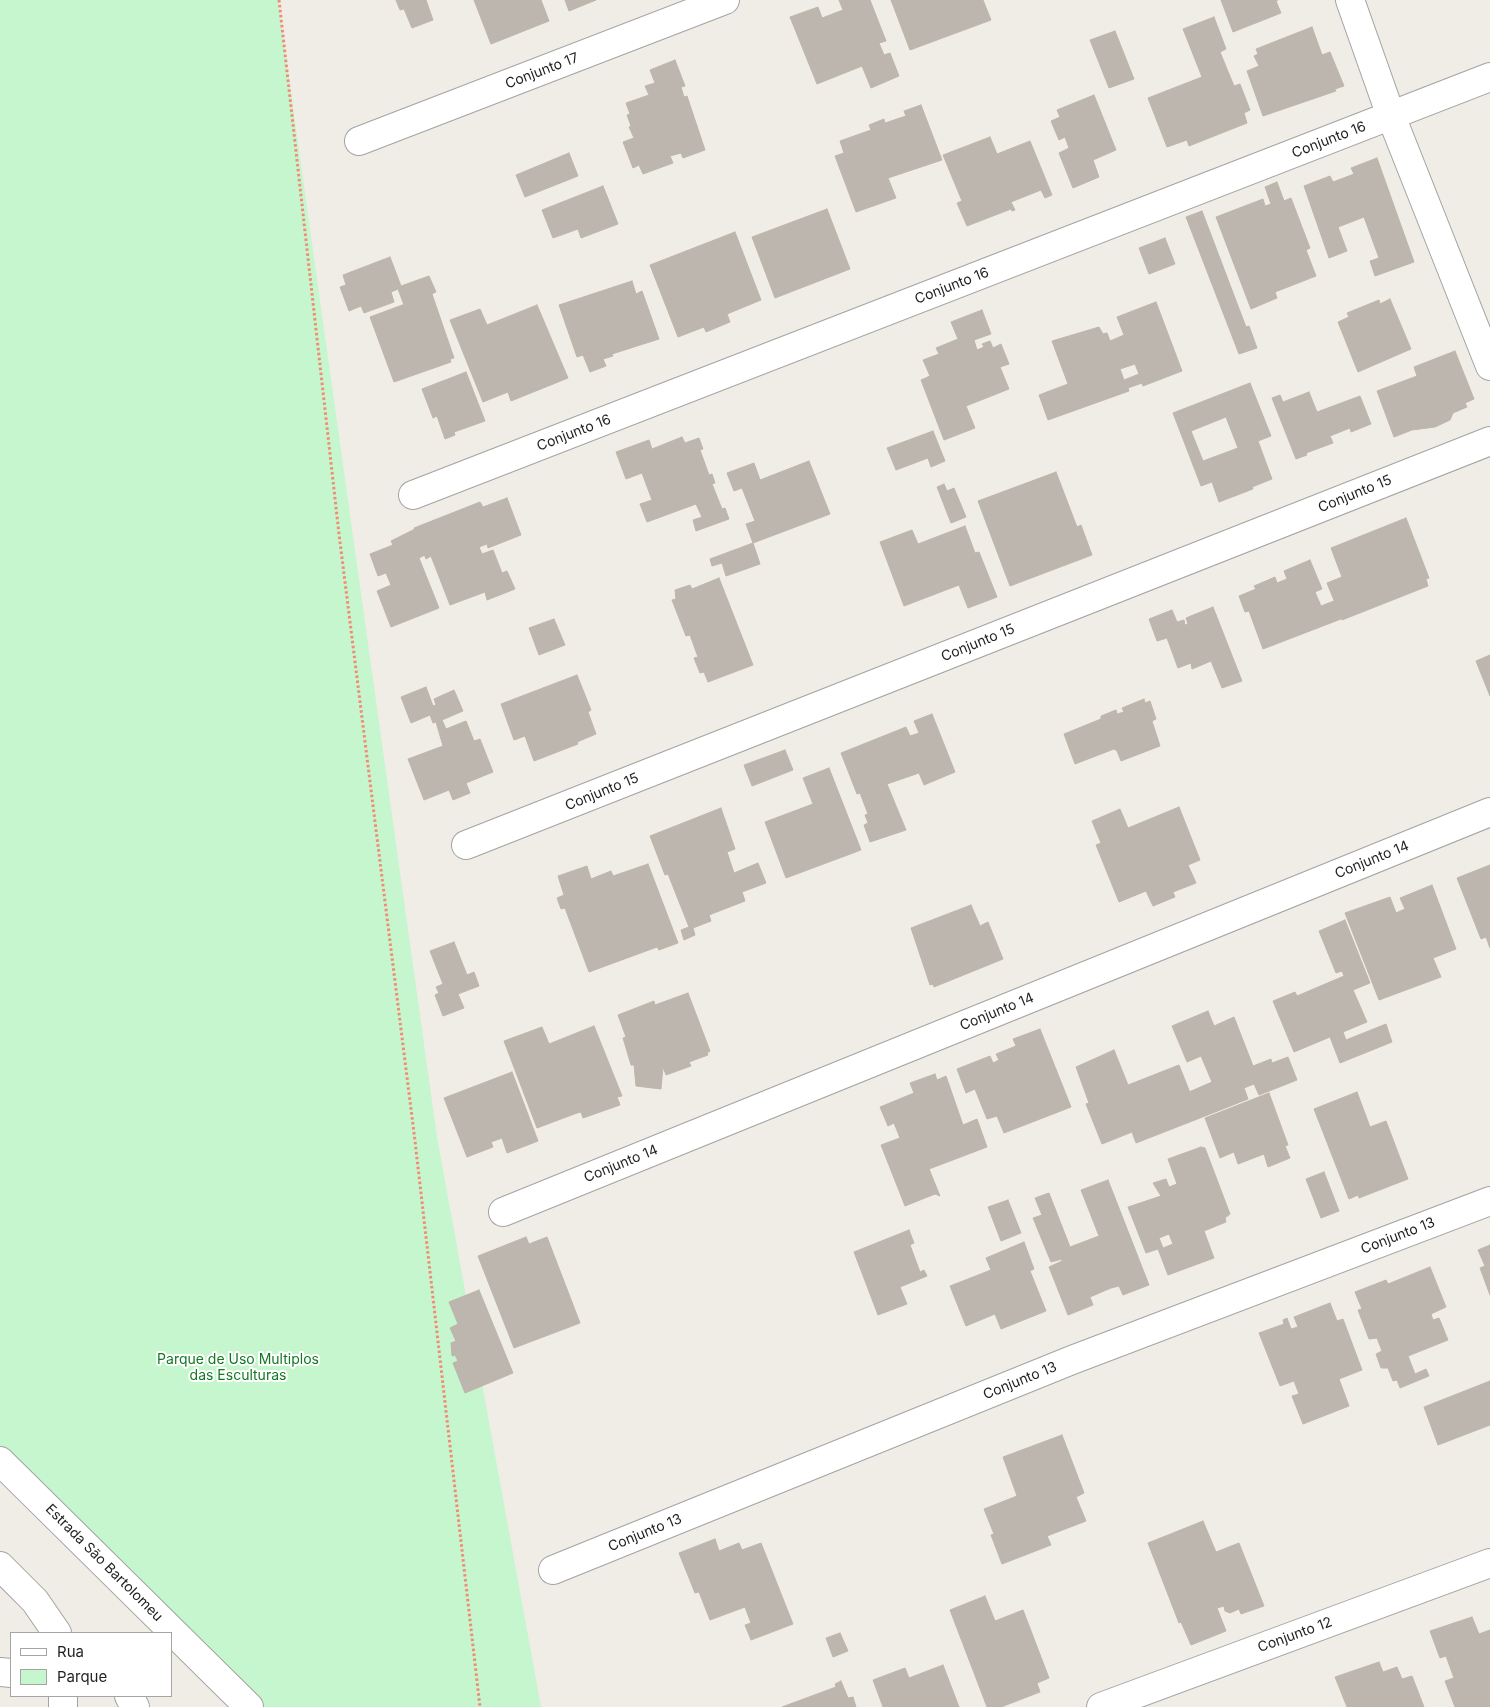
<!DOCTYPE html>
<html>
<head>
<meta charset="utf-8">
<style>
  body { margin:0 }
  #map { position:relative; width:1490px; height:1707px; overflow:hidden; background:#efede6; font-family:Inter,sans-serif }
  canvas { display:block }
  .legend { position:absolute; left:10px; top:1632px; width:162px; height:65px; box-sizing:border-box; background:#fff; border:1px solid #a5a5a5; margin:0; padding:6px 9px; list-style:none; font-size:15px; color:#1f1f1f }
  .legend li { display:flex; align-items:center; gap:10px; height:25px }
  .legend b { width:25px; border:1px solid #a5a5a5 }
</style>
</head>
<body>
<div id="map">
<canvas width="1490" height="1707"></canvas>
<ul class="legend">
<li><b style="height:6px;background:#fff"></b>Rua</li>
<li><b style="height:14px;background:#c5f6cd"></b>Parque</li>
</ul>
</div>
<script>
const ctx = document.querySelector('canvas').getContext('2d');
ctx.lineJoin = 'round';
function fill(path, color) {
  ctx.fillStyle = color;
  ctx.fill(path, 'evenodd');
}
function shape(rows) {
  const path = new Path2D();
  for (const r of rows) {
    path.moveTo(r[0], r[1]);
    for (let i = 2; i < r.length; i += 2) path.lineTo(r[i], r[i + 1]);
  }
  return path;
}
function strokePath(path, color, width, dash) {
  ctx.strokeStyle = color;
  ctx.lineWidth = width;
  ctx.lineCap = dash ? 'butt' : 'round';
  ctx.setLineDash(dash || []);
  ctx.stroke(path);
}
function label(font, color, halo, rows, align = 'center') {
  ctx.font = font + ' Inter,sans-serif';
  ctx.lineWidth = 4;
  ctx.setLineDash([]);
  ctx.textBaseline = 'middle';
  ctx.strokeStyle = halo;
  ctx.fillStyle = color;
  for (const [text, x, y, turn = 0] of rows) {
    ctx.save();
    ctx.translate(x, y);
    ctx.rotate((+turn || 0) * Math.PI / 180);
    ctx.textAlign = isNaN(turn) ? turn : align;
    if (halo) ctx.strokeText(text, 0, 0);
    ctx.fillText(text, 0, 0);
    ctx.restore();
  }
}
fill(shape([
  [0,0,278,0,437,1137,541,1707,243,1707,0,1468]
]), '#c5f6cd');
const building = shape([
  [396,0,426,0,433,20,412,28,404,9,400,10,396,0],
  [474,0,541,0,549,21,491,44,474,0],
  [565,0,596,0,569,11,565,0],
  [839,0,870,0,886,41,879,43,884,55,890,53,899,76,871,88,862,66,817,84,790,17,818,7,822,18,843,10,839,0],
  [891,0,983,0,991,20,910,50,891,0],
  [1221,0,1278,0,1276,1,1281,13,1233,32,1221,0],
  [1214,17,1226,49,1220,52,1234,86,1240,84,1250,110,1244,113,1247,123,1189,146,1187,140,1167,147,1148,98,1202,77,1183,29,1214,17],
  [1312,27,1322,55,1330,52,1344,86,1335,89,1336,91,1263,116,1247,71,1259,66,1254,56,1258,54,1256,49,1312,27],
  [1115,31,1134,79,1109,88,1090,40,1115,31],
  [675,60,685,86,681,87,684,97,687,96,705,150,683,158,681,153,670,156,673,163,643,174,639,165,633,168,623,142,634,138,629,127,631,126,627,115,630,114,626,103,649,95,645,86,655,83,650,70,675,60],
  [1094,95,1116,150,1093,160,1099,177,1073,188,1059,153,1069,148,1065,137,1059,140,1051,121,1060,117,1057,110,1094,95],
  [921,105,942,160,888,178,896,198,856,212,835,156,844,153,840,141,871,130,869,125,884,119,885,123,906,116,904,111,921,105],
  [990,137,997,154,1030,141,1052,195,1045,198,1041,190,1011,202,1015,210,1012,211,1011,209,967,226,957,203,962,201,943,155,990,137],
  [569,153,578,176,525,197,516,175,569,153],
  [1377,158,1414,262,1375,276,1370,261,1379,258,1364,217,1338,227,1347,251,1329,258,1304,186,1330,176,1333,182,1354,174,1351,168,1377,158],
  [1277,182,1284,201,1291,198,1310,248,1306,250,1316,276,1275,292,1277,298,1251,309,1216,217,1263,199,1265,206,1271,204,1265,187,1277,182],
  [603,186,618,224,581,238,578,229,553,238,542,210,603,186],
  [827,209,850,269,775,298,752,237,827,209],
  [1202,211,1246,327,1249,326,1257,348,1239,354,1186,217,1202,211],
  [735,232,761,300,727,314,730,322,706,332,704,327,678,337,650,265,735,232],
  [1165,238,1175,264,1149,274,1139,248,1165,238],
  [390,257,401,286,429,276,436,292,404,305,398,289,391,292,394,302,364,313,361,306,349,311,340,287,346,285,343,275,390,257],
  [632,281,636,294,642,291,659,339,612,354,613,356,603,359,606,366,590,372,583,355,577,357,559,305,632,281],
  [432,294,454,358,450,359,451,362,394,382,370,317,432,294],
  [1390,299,1411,349,1358,372,1338,322,1349,317,1347,313,1379,300,1380,304,1390,299],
  [1156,302,1182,371,1143,386,1142,383,1128,388,1129,391,1048,420,1039,395,1068,384,1052,341,1099,327,1103,334,1107,333,1110,341,1124,335,1117,317,1156,302],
  [1135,364,1139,374,1124,380,1120,369,1135,364],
  [537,305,568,378,511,401,508,392,483,402,450,320,480,309,487,325,537,305],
  [982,310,991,334,974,340,977,350,984,347,982,344,990,341,993,348,1001,344,1009,364,1000,367,1009,389,966,406,975,428,944,440,921,380,930,376,923,360,939,354,936,348,958,339,951,322,982,310],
  [1455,351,1474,399,1465,403,1467,407,1453,413,1450,420,1435,427,1412,430,1394,437,1377,391,1417,376,1414,367,1455,351],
  [466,372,485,421,454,432,455,435,445,439,437,416,433,418,422,389,466,372],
  [1250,383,1271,436,1258,441,1272,479,1252,487,1253,489,1219,502,1212,482,1201,486,1173,413,1250,383],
  [1226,417,1238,448,1203,461,1191,431,1226,417],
  [1309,392,1317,412,1360,396,1371,424,1351,432,1350,428,1330,436,1333,443,1306,453,1307,455,1296,459,1272,398,1280,395,1283,402,1309,392],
  [933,431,945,461,931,467,928,458,896,470,887,448,933,431],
  [682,437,685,443,699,438,703,449,700,450,709,475,712,474,715,483,712,484,722,509,725,508,729,519,696,531,693,520,702,517,696,504,647,522,640,504,652,500,642,473,626,479,616,452,649,440,652,449,682,437],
  [809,461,830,514,753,543,746,524,755,521,742,488,734,491,727,473,754,463,760,480,809,461],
  [1056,472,1077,527,1081,525,1092,555,1010,586,978,501,1056,472],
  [944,484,947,491,954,488,966,517,951,523,937,487,944,484],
  [507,498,521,535,488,548,487,544,479,547,482,554,493,550,502,573,507,571,515,589,487,600,485,592,450,605,431,556,426,559,414,528,480,502,483,507,507,498],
  [1406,518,1429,578,1426,579,1428,586,1342,620,1327,583,1342,577,1331,548,1406,518],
  [965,526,975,553,979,552,997,597,968,608,959,585,904,606,880,542,912,530,918,544,965,526],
  [415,529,425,555,419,558,439,608,391,627,377,591,391,585,386,573,378,576,370,554,393,545,391,541,415,529],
  [753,543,760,564,726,576,722,563,712,566,710,559,753,543],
  [1310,560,1322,589,1315,592,1321,606,1334,601,1341,619,1263,649,1249,611,1245,612,1239,596,1256,589,1254,586,1275,577,1277,583,1287,579,1284,571,1310,560],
  [719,578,753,665,708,682,704,672,700,673,694,658,698,657,690,635,686,636,672,600,676,599,675,590,690,585,692,589,719,578],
  [1213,607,1242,681,1222,688,1211,661,1192,669,1191,663,1178,668,1167,638,1157,641,1149,619,1172,610,1177,622,1184,620,1185,625,1188,624,1186,618,1213,607],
  [554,619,565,645,539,655,529,628,554,619],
  [1490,655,1490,696,1476,661,1490,655],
  [577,675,591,710,588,712,596,734,577,742,578,744,534,761,525,736,514,740,501,704,577,675],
  [426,687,433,706,436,705,434,699,454,690,463,711,442,720,446,729,466,721,474,741,480,739,493,772,466,783,470,793,453,800,449,790,424,800,408,759,443,746,436,722,433,723,430,715,411,723,401,697,426,687],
  [1144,699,1145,703,1150,701,1156,719,1152,721,1160,746,1121,761,1117,751,1114,749,1075,764,1064,734,1101,719,1101,716,1116,710,1117,714,1124,712,1122,708,1144,699],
  [932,714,955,772,924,785,919,773,887,784,906,830,870,842,864,825,868,823,865,815,868,814,860,793,857,794,841,753,906,727,910,736,919,733,914,721,932,714],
  [785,750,793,770,752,786,744,765,785,750],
  [829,768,861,850,786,878,765,822,813,804,803,778,829,768],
  [1179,807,1200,860,1188,865,1196,883,1173,892,1175,897,1153,906,1146,891,1119,902,1096,845,1101,843,1092,821,1120,809,1128,828,1179,807],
  [721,808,735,849,727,852,734,873,758,863,766,883,742,892,745,901,709,915,711,921,693,928,695,935,684,940,681,930,689,927,668,874,665,875,650,836,721,808],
  [648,864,678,943,659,950,657,947,589,972,565,908,561,909,557,898,564,895,558,876,587,866,591,879,611,871,613,876,648,864],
  [1490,865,1490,948,1486,937,1481,939,1457,878,1490,865],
  [1432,885,1456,949,1433,958,1441,977,1379,1000,1345,913,1390,897,1396,913,1405,909,1400,898,1432,885],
  [971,905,980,926,988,922,1003,959,934,987,933,984,930,985,911,928,971,905],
  [1345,920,1370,983,1353,990,1367,1022,1343,1032,1346,1040,1386,1024,1392,1042,1340,1063,1330,1037,1294,1052,1273,1001,1295,992,1297,996,1344,976,1342,971,1336,973,1319,931,1345,920],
  [454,942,467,975,474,972,479,986,458,994,464,1008,443,1016,435,995,439,993,436,987,443,984,430,951,454,942],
  [688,993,710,1051,707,1053,708,1055,689,1062,691,1066,666,1075,663,1067,661,1089,636,1086,634,1065,631,1065,623,1038,626,1037,618,1015,654,1001,655,1005,688,993],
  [1208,1011,1214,1026,1234,1017,1253,1066,1271,1059,1272,1063,1288,1057,1297,1080,1259,1095,1254,1084,1244,1088,1248,1099,1200,1118,1189,1092,1212,1082,1201,1056,1187,1062,1172,1026,1208,1011],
  [594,1026,622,1096,617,1097,620,1105,583,1118,581,1112,577,1113,537,1128,504,1041,542,1027,549,1044,594,1026],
  [1040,1029,1071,1107,1004,1133,997,1116,987,1119,975,1089,966,1093,957,1069,990,1056,993,1063,999,1060,996,1054,1016,1046,1013,1039,1040,1029],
  [1114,1050,1128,1085,1179,1065,1200,1118,1136,1143,1132,1132,1102,1144,1086,1104,1089,1103,1076,1067,1114,1050],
  [512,1072,538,1141,507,1153,502,1138,491,1142,493,1147,467,1157,444,1098,512,1072],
  [935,1074,937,1080,946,1076,963,1125,977,1119,987,1147,929,1169,940,1196,935,1194,905,1206,881,1145,900,1138,894,1123,888,1126,880,1107,914,1093,910,1083,935,1074],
  [1357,1092,1370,1127,1386,1121,1408,1179,1359,1198,1358,1195,1349,1199,1314,1109,1357,1092],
  [1269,1093,1288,1145,1285,1146,1290,1158,1268,1167,1264,1154,1238,1164,1234,1152,1220,1158,1205,1118,1269,1093],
  [1201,1147,1205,1148,1230,1214,1225,1218,1226,1222,1204,1231,1214,1258,1168,1275,1158,1249,1146,1253,1128,1207,1161,1196,1153,1183,1166,1179,1169,1187,1177,1184,1168,1159,1201,1147],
  [1169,1234,1173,1244,1163,1248,1159,1238,1169,1234],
  [1324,1172,1339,1211,1321,1218,1306,1179,1324,1172],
  [1108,1180,1149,1285,1123,1295,1119,1286,1111,1288,1090,1297,1093,1305,1068,1315,1049,1267,1062,1261,1062,1259,1051,1262,1033,1218,1042,1215,1035,1198,1049,1193,1070,1247,1099,1236,1081,1190,1108,1180],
  [1008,1200,1021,1233,1001,1241,988,1207,1008,1200],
  [909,1230,914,1243,910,1245,920,1272,924,1270,927,1276,900,1287,907,1304,878,1315,854,1252,909,1230],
  [526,1237,529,1244,547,1237,580,1323,514,1348,478,1256,526,1237],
  [1024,1242,1034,1269,1030,1271,1046,1311,1001,1329,995,1314,966,1326,950,1286,991,1270,986,1258,1024,1242],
  [1490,1245,1490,1295,1480,1268,1485,1266,1478,1250,1490,1245],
  [1430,1267,1446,1307,1431,1314,1433,1320,1439,1318,1448,1340,1408,1356,1415,1374,1426,1369,1429,1376,1400,1388,1397,1380,1393,1381,1388,1368,1381,1368,1376,1354,1382,1351,1377,1338,1369,1339,1358,1310,1362,1309,1355,1292,1386,1280,1388,1284,1430,1267],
  [479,1290,513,1373,465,1393,453,1363,458,1361,455,1355,452,1356,451,1343,456,1341,450,1328,458,1324,449,1302,479,1290],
  [1330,1303,1337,1321,1343,1319,1362,1370,1339,1379,1349,1406,1303,1424,1292,1396,1299,1394,1294,1381,1280,1386,1259,1333,1284,1324,1283,1320,1287,1318,1291,1329,1298,1327,1294,1317,1330,1303],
  [1490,1381,1490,1425,1438,1445,1424,1407,1490,1381],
  [1062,1435,1084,1493,1076,1497,1086,1521,1047,1536,1051,1545,1002,1564,991,1535,994,1534,984,1509,1017,1496,1003,1457,1062,1435],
  [1203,1521,1216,1552,1239,1543,1264,1606,1241,1614,1239,1609,1230,1613,1225,1611,1224,1606,1217,1608,1226,1631,1191,1645,1181,1622,1179,1623,1148,1543,1203,1521],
  [715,1539,719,1551,739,1543,742,1550,761,1543,793,1624,751,1640,745,1625,751,1623,745,1607,710,1620,699,1592,695,1593,679,1553,715,1539],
  [985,1596,995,1621,1023,1610,1049,1678,1037,1683,1040,1692,1001,1707,987,1707,950,1610,985,1596],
  [1472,1617,1479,1634,1490,1630,1490,1707,1455,1707,1445,1681,1454,1678,1446,1656,1440,1658,1430,1631,1472,1617],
  [840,1633,848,1651,833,1657,826,1638,840,1633],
  [1379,1662,1383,1672,1397,1667,1402,1679,1412,1676,1424,1707,1347,1707,1335,1677,1379,1662],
  [943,1665,959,1707,883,1707,873,1680,905,1668,909,1678,943,1665],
  [841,1681,848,1698,853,1697,856,1707,782,1707,836,1687,835,1684,841,1681]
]);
fill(building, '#bcb6af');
strokePath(building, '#c0b5a9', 1);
const minor = shape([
  [1350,0,1391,116,1490,366],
  [359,141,725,0],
  [413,495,1490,77],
  [466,845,1490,441],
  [503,1212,1490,812],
  [0,1566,35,1601,57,1633],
  [553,1570,1072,1360,1490,1201],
  [0,1672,11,1673],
  [129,1696,135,1707],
  [63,1707,63,1696],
  [1101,1707,1490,1563]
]);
const tertiary = shape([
  [0,1461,249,1707]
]);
strokePath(minor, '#a3a3a3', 30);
strokePath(tertiary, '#a3a3a3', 30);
strokePath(shape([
  [279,0,339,534,415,1141,480,1707]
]), '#f28a74', 3, [2.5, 2.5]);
strokePath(minor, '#fff', 28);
strokePath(tertiary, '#fff', 28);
label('14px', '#1f1f1f', '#fff', [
  ["Conjunto 17",542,71,-21],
  ["Conjunto 16",1329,140,-21],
  ["Conjunto 16",952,286,-21],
  ["Conjunto 16",574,433,-21],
  ["Conjunto 15",1355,494,-22],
  ["Conjunto 15",978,643,-22],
  ["Conjunto 15",602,792,-22],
  ["Conjunto 14",1372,860,-22],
  ["Conjunto 14",997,1012,-22],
  ["Conjunto 14",621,1164,-22],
  ["Conjunto 13",1398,1236,-21],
  ["Conjunto 13",1020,1381,-22],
  ["Conjunto 13",645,1533,-22],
  ["Estrada São Bartolomeu",104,1563,45],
  ["Conjunto 12",1295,1635,-20]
]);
label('14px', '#127822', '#fff', [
  ["Parque de Uso Multiplos",238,1360],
  ["das Esculturas",238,1376]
]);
</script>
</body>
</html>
